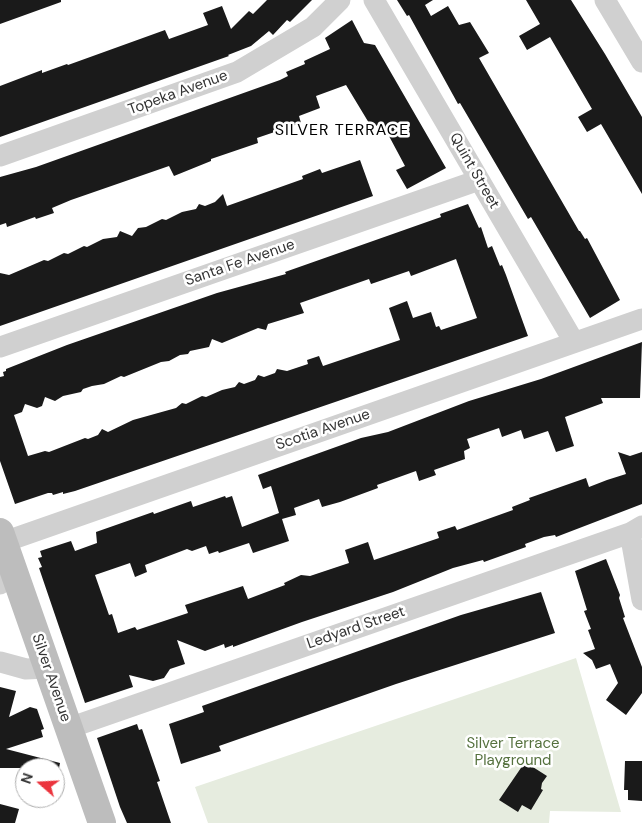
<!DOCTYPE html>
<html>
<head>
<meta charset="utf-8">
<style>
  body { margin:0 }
  #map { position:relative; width:642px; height:823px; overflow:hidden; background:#fff; font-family:"DM Sans",sans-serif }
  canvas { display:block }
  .north { position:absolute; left:15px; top:758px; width:50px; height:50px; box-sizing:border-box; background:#fff; border:1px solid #adadad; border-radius:50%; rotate:289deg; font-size:14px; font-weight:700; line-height:20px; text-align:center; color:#333 }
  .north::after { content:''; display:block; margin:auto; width:18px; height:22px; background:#eb343d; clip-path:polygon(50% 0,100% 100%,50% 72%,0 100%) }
</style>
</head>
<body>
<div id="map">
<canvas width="642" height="823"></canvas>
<div class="north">N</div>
</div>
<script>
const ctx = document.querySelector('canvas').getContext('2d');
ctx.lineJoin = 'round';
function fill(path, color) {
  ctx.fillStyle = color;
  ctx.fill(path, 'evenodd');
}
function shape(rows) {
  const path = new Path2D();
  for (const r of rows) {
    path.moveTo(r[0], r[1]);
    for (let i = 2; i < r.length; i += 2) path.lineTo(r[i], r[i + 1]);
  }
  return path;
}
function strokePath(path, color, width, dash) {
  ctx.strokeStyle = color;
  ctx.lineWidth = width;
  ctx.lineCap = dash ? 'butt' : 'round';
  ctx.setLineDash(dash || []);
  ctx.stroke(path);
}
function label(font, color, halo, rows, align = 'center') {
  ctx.font = font + ' "DM Sans",sans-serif';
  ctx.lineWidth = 5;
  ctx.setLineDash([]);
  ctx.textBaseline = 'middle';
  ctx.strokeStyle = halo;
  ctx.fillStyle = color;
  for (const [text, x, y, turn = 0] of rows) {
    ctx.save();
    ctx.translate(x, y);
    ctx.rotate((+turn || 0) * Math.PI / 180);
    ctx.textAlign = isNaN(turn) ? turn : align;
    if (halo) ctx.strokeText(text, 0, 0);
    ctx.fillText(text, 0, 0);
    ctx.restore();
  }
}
fill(shape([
  [576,658,621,812,550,811,549,823,208,823,195,787]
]), '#e6ecdf');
fill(shape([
  [0,0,61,0,61,2,0,24],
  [267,0,312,0,290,22,287,20,273,35,269,31,251,46,228,55,229,56,0,137,0,86,42,70,42,73,67,64,68,65,165,30,169,39,208,25,203,13,222,6,231,29,249,11,253,14],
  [397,0,433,0,425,5,431,16,448,6,459,25,470,22,489,53,479,58,579,231,580,231,585,239,587,238,620,300,590,318,531,217,528,219,460,103,458,104,409,15,407,16],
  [526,0,571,0,605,54,642,117,642,194,601,124,587,132,578,117,592,109,550,37,527,50,519,36,540,24],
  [352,20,364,43,375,45,446,168,407,189,396,170,405,166,382,123,372,128,346,85,316,96,320,108,299,116,301,123,257,138,258,143,211,159,211,161,174,176,169,166,71,200,52,208,54,213,36,219,35,217,7,227,6,223,0,225,0,177,36,167,280,80,288,76,286,72,305,64,304,61,330,49,325,38],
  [360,160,373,196,0,326,0,273,9,275,44,260,48,261,64,253,68,254,84,246,87,247,103,239,117,237,120,231,132,236,138,228,146,227,162,219,166,220,182,212,196,209,199,204,205,206,215,202,223,194,227,206,303,179,302,176,320,169,322,173],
  [468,204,479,228,481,227,488,248,492,246,500,266,502,265,506,275,528,336,75,491,63,494,63,492,53,495,52,493,48,493,15,504,0,461,0,377,4,376,3,372,6,371,6,369,67,345,217,293,286,274,285,272,441,217,440,214],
  [456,259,477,318,441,330,439,326,436,327,431,312,413,318,407,301,389,308,400,340,323,366,319,356,307,360,308,364,287,371,277,369,275,373,264,377,258,375,255,380,244,384,239,382,235,387,222,390,206,397,202,396,186,404,182,403,176,408,133,420,108,432,102,429,98,435,88,439,85,438,49,452,45,451,28,456,14,415,22,412,25,404,37,408,42,406,45,397,55,401,63,396,81,392,83,389,92,386,104,384,121,376,124,377,161,362,169,361,180,355,188,354,190,351,209,347,212,339,222,343,258,328,266,330,268,324,304,313,300,303,369,279,371,284,409,271,411,276],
  [642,342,640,398,601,398,603,403,565,417,574,446,556,452,548,431,524,439,521,430,502,437,499,428,467,439,470,448,464,451,465,459,434,470,436,475,419,481,416,471,377,485,378,488,340,502,322,507,319,499,294,508,296,515,282,519,289,541,253,553,249,543,219,553,218,551,209,554,206,546,192,551,187,549,145,565,147,572,135,577,130,563,95,575,109,615,112,614,118,633,135,627,137,630,188,613,185,605,243,586,248,599,285,585,284,583,301,575,310,576,349,563,345,550,368,542,374,560,439,538,437,532,455,526,457,530,513,510,512,507,530,500,529,498,586,478,589,487,607,480,626,474,618,452,630,456,642,452,642,504,556,537,555,535,544,537,525,544,526,547,484,562,483,560,453,568,393,592,302,622,233,647,233,645,225,648,224,644,205,651,177,640,185,664,170,669,164,678,153,681,129,675,133,687,85,703,39,568,42,567,38,558,42,557,40,551,71,541,75,551,97,543,96,532,153,512,154,514,191,501,193,507,225,496,226,498,232,496,242,527,279,513,271,486,263,489,258,475,361,438,388,432,469,401,541,379],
  [606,559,620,595,619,598,625,617,623,618,642,667,642,693,626,715,606,700,618,683,610,664,596,669,592,660,583,653,595,649,588,630,591,629,584,611,587,610,575,571],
  [541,592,555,633,396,684,219,746,221,751,181,764,169,724,204,712,202,706,461,615],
  [0,687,16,691,9,717,30,707,37,709,44,729,41,730,43,737,6,749,60,763,59,768,0,768],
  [137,724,139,730,142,729,160,781,157,782,171,823,127,823,120,807,97,738],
  [625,761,642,761,642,801,628,800,628,790,624,790],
  [525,762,547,776,542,783,541,789,543,790,531,810,522,805,518,812,499,800],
  [0,804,19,809,15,823,0,823]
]), '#1a1a1a');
strokePath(shape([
  [374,0,574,342],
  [605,0,642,62],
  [0,156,237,72,313,27,340,0],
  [0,347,479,180],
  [630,533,642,600],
  [4,542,642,319],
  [0,584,15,573],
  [0,662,26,669,47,668],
  [69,728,630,533,642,526]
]), '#d0d0d0', 21);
strokePath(shape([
  [0,532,102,823]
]), '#bdbdbd', 28);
label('15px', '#333', '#fff', [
  ["Topeka Avenue",178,93,-20],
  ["Quint Street",474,171,60],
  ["Santa Fe Avenue",240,263,-19],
  ["Scotia Avenue",323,430,-19],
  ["Ledyard Street",356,628,-19],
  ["Silver Avenue",51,678,71]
]);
label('15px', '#55713e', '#fff', [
  ["Silver Terrace",513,744],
  ["Playground",513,761]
]);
ctx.letterSpacing = '1px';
label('16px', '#000', '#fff', [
  ["SILVER TERRACE",342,131]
]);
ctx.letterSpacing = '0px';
</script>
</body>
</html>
